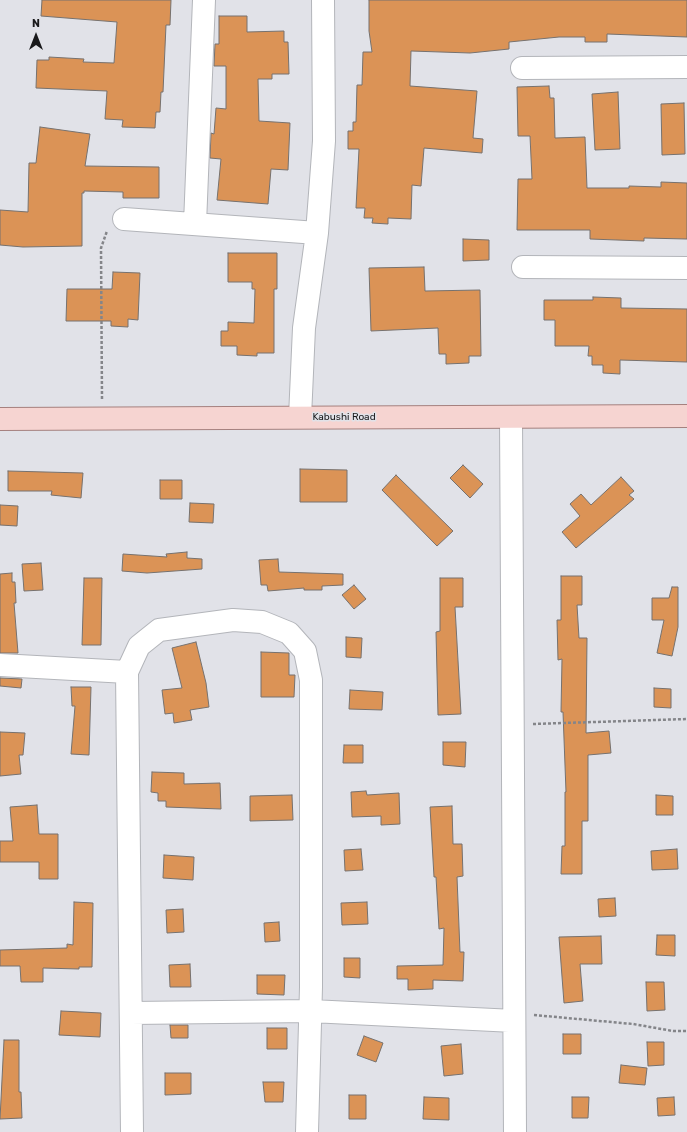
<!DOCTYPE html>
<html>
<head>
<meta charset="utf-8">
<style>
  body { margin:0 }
  #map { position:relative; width:687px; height:1132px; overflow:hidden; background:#e1e2e8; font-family:Rubik,sans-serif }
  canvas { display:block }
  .north { position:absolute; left:16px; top:16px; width:40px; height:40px; -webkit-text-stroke:3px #e1e2e8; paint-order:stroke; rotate:0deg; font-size:11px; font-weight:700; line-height:16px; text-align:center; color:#19191b }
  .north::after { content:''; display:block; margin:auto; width:14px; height:18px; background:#19191b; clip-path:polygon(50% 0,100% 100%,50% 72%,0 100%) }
</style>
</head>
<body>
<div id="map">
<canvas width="687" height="1132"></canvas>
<div class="north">N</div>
</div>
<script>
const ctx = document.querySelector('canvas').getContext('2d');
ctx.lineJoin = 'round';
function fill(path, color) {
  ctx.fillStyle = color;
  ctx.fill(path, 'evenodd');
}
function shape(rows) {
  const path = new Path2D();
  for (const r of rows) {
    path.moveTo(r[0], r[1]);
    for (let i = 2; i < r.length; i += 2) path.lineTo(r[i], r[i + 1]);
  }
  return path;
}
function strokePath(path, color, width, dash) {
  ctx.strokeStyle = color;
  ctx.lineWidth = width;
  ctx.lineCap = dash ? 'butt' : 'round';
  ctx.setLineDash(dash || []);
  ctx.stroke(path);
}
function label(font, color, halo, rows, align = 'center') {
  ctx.font = font + ' Rubik,sans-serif';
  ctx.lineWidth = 3;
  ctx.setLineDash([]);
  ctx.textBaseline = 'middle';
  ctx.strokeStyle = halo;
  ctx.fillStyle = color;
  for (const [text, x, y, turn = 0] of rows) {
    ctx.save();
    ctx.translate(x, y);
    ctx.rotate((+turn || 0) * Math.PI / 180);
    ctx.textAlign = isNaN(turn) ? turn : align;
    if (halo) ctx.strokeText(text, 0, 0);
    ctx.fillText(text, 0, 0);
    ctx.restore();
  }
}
const building = shape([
  [42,0,171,0,170,25,166,25,163,92,161,92,160,112,156,112,155,128,122,127,123,120,105,119,107,91,36,88,37,60,49,60,49,57,84,59,83,62,114,63,117,22,41,16,42,0],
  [369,0,687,0,687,37,607,34,607,42,585,42,585,37,559,37,509,42,509,49,470,53,411,51,410,86,477,91,473,138,483,139,482,153,424,148,421,186,412,185,411,219,388,218,388,224,372,223,373,218,364,218,365,208,356,208,359,149,348,149,348,131,353,131,353,122,356,122,357,85,362,85,363,52,372,52,369,31,369,0],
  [219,16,247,16,247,32,284,31,284,42,288,42,289,74,272,74,272,79,258,79,259,121,290,123,288,170,271,169,268,204,217,200,221,159,210,158,211,133,214,134,216,108,226,109,226,66,214,66,215,44,219,44,219,16],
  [549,86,550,98,554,98,555,138,585,137,587,188,629,188,629,186,661,187,661,182,687,183,687,239,644,238,644,241,590,239,590,230,517,230,518,179,532,179,530,136,518,136,517,87,549,86],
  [618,92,620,149,595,150,592,94,618,92],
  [684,103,685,154,662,155,661,104,684,103],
  [40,127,90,134,85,166,159,167,159,198,123,198,123,192,84,191,84,193,82,193,82,246,23,247,0,245,0,210,28,212,29,163,36,163,40,127],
  [463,239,489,240,489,260,463,261,463,239],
  [228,253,277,253,277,289,274,289,274,353,257,353,257,356,237,355,237,346,221,346,221,331,228,331,228,322,254,323,255,289,252,289,252,282,228,282,228,253],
  [424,267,425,291,480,290,481,356,469,356,469,363,446,364,446,354,439,354,438,328,371,331,369,268,424,267],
  [113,272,140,273,138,320,128,319,128,327,111,326,111,321,66,321,67,289,112,289,113,272],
  [593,297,621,298,621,308,687,309,687,362,620,360,620,374,603,373,603,365,592,365,592,356,588,356,589,346,555,346,555,320,544,320,544,300,593,300,593,297],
  [463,465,483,484,470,498,450,478,463,465],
  [300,469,347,470,347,502,300,502,300,469],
  [8,471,83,473,81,498,51,495,52,491,8,491,8,471],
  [396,475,453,531,437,546,382,490,396,475],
  [621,477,634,491,629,495,634,499,576,548,562,532,580,516,570,504,581,494,591,505,621,477],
  [160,480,182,480,182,499,160,499,160,480],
  [190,503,214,504,213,523,189,522,190,503],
  [0,505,18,506,17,526,0,525,0,505],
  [187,552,187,558,202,559,202,569,147,573,122,571,123,554,167,557,166,554,187,552],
  [278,559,279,572,343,574,343,585,322,586,322,590,304,590,304,588,268,591,267,585,261,585,259,560,278,559],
  [41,563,43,590,24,591,22,564,41,563],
  [12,573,12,582,15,582,16,603,14,603,18,653,0,653,0,574,12,573],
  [561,576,582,576,582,605,577,605,579,638,587,638,586,733,609,731,611,753,588,755,588,821,582,821,582,874,561,874,562,846,565,846,565,792,566,792,563,712,561,712,562,659,558,660,557,620,561,620,561,576],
  [84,578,102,578,101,645,82,645,84,578],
  [440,578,463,578,463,607,455,607,461,714,438,715,436,632,440,631,440,578],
  [354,585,366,599,354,609,342,595,354,585],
  [672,587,678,587,678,627,672,656,657,653,664,620,652,620,652,598,669,598,672,587],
  [346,637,362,638,361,658,346,657,346,637],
  [196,642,206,683,209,707,190,710,192,720,174,723,173,713,165,714,162,690,182,688,172,648,196,642],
  [261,652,289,653,289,675,295,675,294,697,261,697,261,652],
  [0,678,22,679,21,688,0,686,0,678],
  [71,687,91,687,89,755,71,754,75,706,72,706,71,687],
  [654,688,671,689,671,708,654,707,654,688],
  [350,690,383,692,382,710,349,709,350,690],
  [0,732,25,733,23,755,19,755,21,774,0,776,0,732],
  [443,742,466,742,465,767,443,765,443,742],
  [344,745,363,745,363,763,343,763,344,745],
  [152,772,184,773,184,784,220,783,221,809,166,807,166,801,158,801,158,793,151,792,152,772],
  [366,791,367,795,399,793,400,824,381,825,381,816,352,817,351,792,366,791],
  [292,795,293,820,250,821,250,796,292,795],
  [656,795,673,796,673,815,656,815,656,795],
  [37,805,39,834,58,834,58,879,39,879,39,862,0,862,0,841,13,841,10,807,37,805],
  [452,806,453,844,462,844,463,876,457,877,460,952,464,952,463,981,433,980,433,989,408,990,408,979,397,979,397,966,443,965,444,928,439,929,436,877,434,877,430,807,452,806],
  [361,849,363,870,345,871,344,850,361,849],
  [677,849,678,869,652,870,651,851,677,849],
  [164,855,194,857,193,880,163,878,164,855],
  [615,898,616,916,599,917,598,899,615,898],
  [74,902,93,903,92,967,79,967,79,969,43,968,43,982,21,982,20,966,0,966,0,950,67,948,67,944,73,945,74,902],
  [367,902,368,924,342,925,341,903,367,902],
  [183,909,184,932,167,933,166,910,183,909],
  [279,922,280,941,265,942,264,923,279,922],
  [657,935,675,935,675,956,656,955,657,935],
  [601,936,602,964,580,964,583,1001,564,1003,559,937,601,936],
  [344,958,360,958,360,978,344,977,344,958],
  [190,964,191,987,170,987,169,965,190,964],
  [257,975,285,975,284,995,257,994,257,975],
  [646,982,664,982,665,1010,647,1011,646,982],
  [61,1011,101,1013,100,1037,59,1035,61,1011],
  [170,1025,188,1025,188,1038,171,1038,170,1025],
  [267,1028,287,1028,287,1049,267,1049,267,1028],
  [563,1034,581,1034,581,1054,563,1054,563,1034],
  [364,1036,383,1043,376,1062,357,1055,364,1036],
  [4,1040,19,1040,19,1092,21,1092,22,1118,0,1119,4,1040],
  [647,1042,664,1042,664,1065,648,1066,647,1042],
  [461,1044,463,1074,444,1076,441,1046,461,1044],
  [621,1065,647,1068,645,1085,619,1083,621,1065],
  [165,1073,191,1073,191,1094,165,1095,165,1073],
  [263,1082,284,1082,283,1102,265,1102,263,1082],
  [349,1095,366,1095,366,1119,349,1119,349,1095],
  [424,1097,449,1098,449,1120,423,1119,424,1097],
  [572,1097,589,1097,588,1118,572,1118,572,1097],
  [674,1097,675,1115,658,1116,657,1098,674,1097]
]);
fill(building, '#db9356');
strokePath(building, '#76716e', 1);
const minor = shape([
  [522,68,687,67],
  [124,219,317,233],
  [195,224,204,0],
  [523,267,687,268],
  [300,417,304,328,317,233,324,141,323,0],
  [511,418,515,1132],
  [0,665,127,672],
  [131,1013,311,1011,514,1021],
  [132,1132,127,672,139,646,159,630,233,620,262,622,289,633,305,651,311,680,311,987,307,1132]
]);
const major = shape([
  [0,419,687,416]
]);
strokePath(minor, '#b3b5ba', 24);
strokePath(major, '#a5807e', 24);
strokePath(shape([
  [102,399,101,248,107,231],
  [533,724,687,719],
  [534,1015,633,1024,673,1031,687,1031]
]), '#848589', 2.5, [3, 2]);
strokePath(minor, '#fff', 22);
strokePath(major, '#f6d4d1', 22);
label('10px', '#19191b', '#e1e2e8', [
  ["Kabushi Road",344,417]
]);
</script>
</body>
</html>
